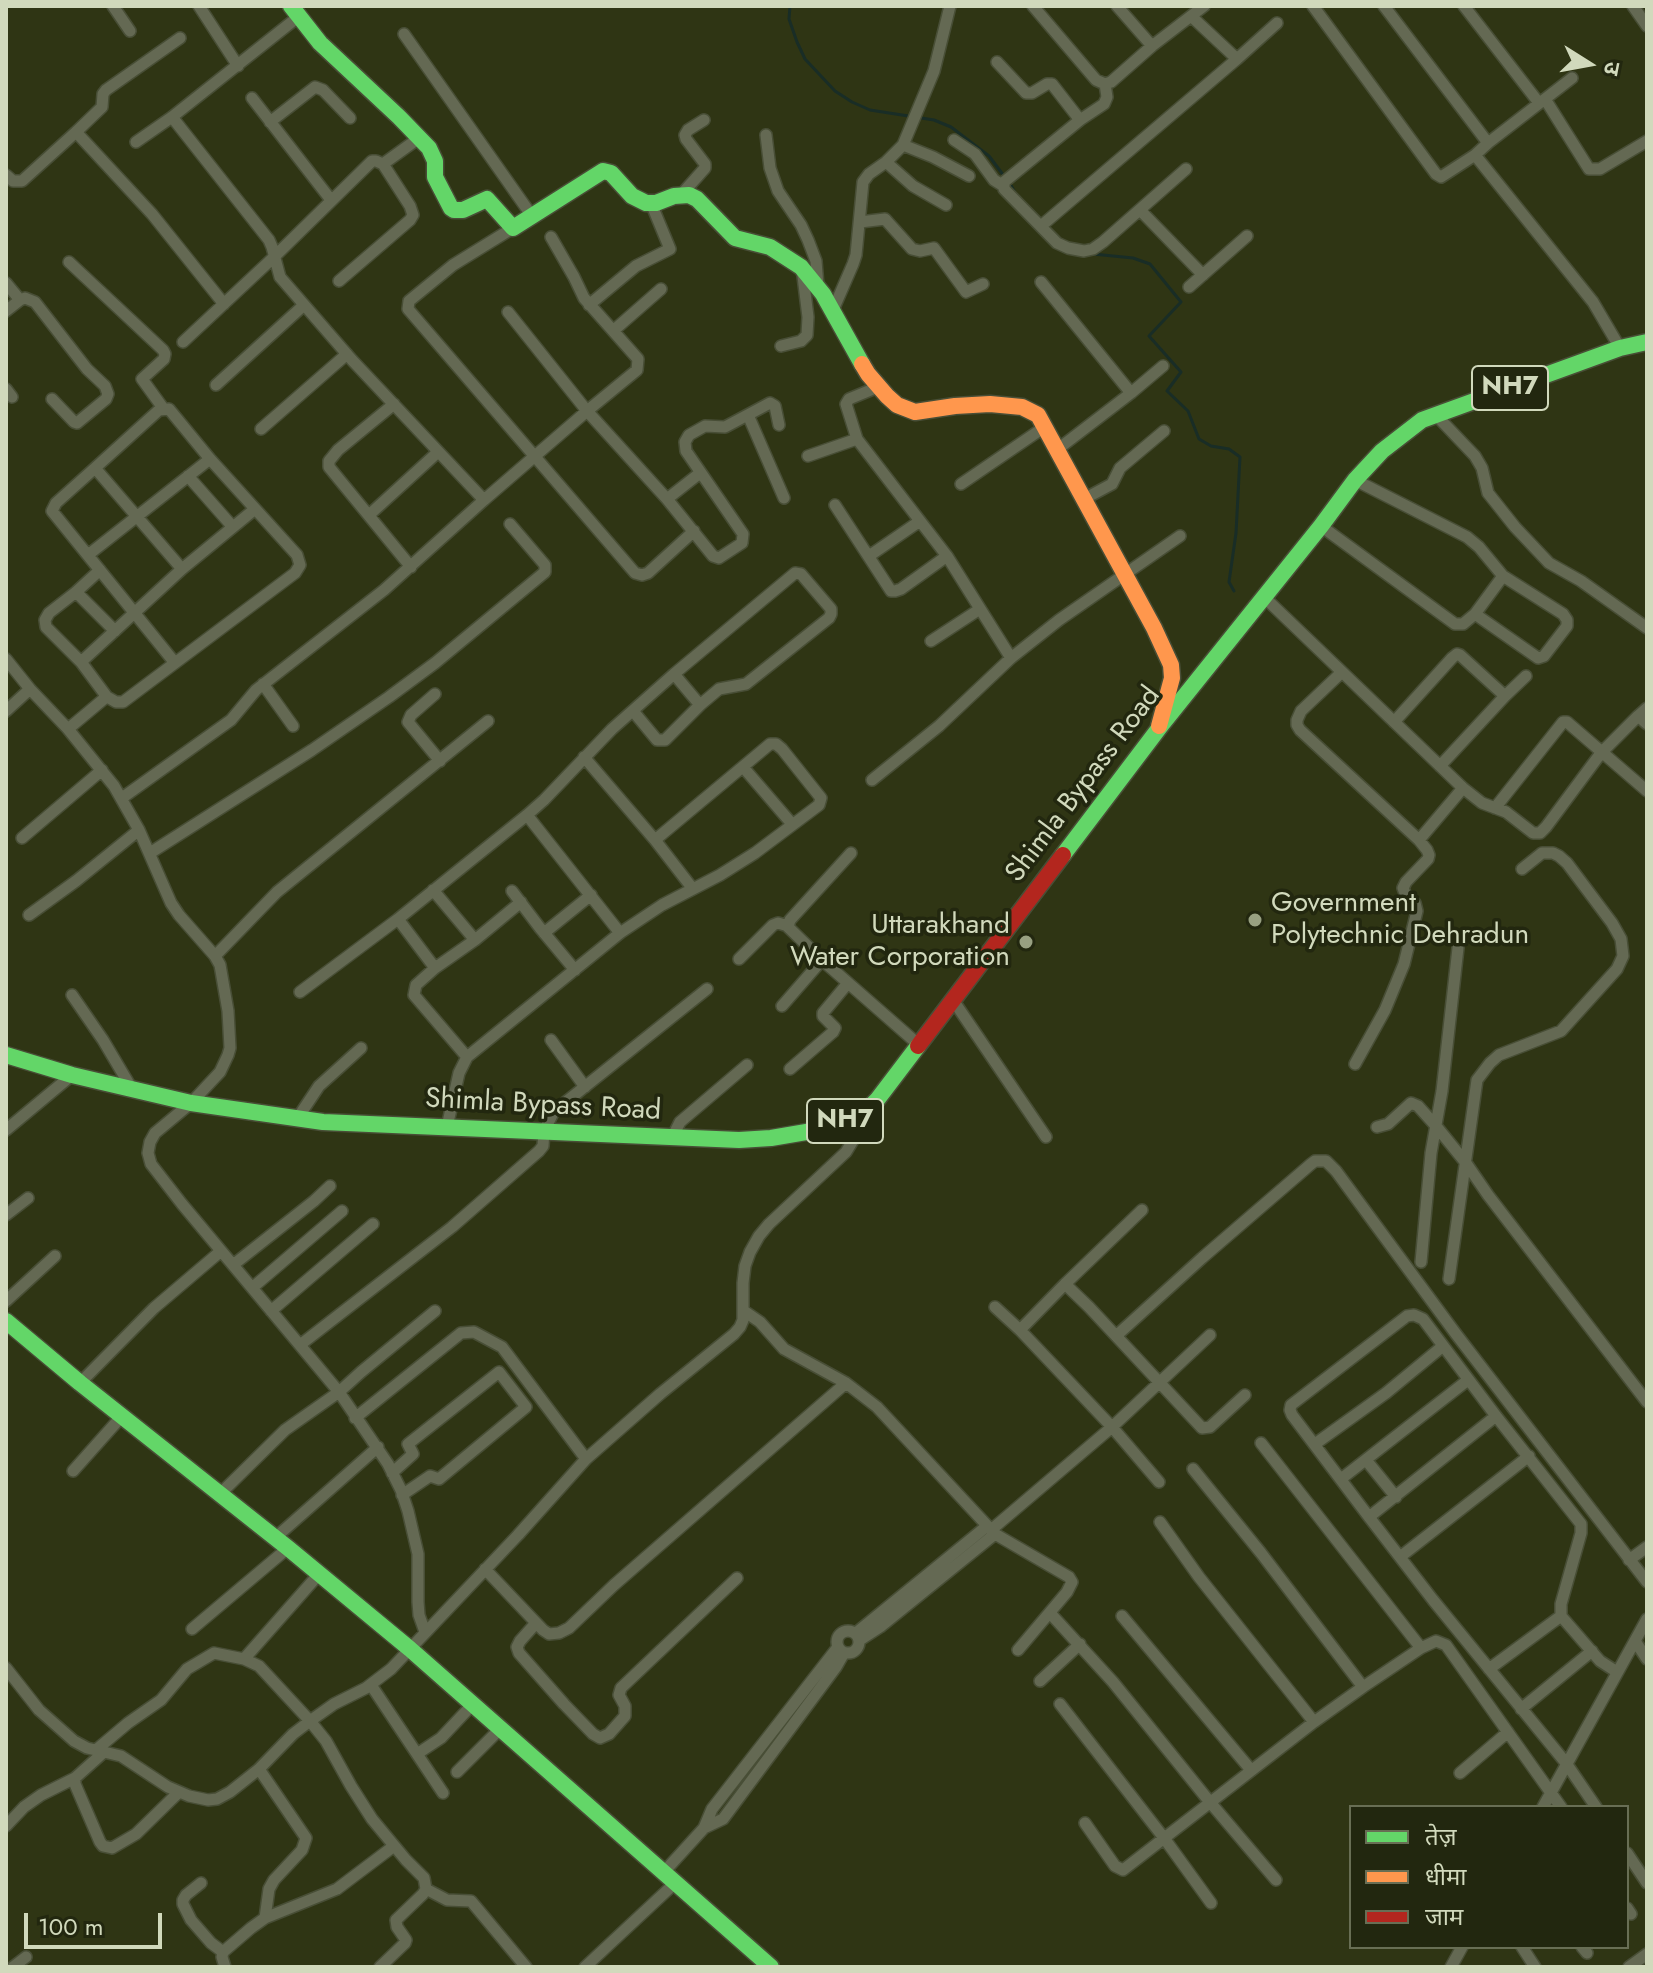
<!DOCTYPE html>
<html>
<head>
<meta charset="utf-8">
<style>
  body { margin:0 }
  #map { position:relative; width:1653px; height:1973px; overflow:hidden; background:#2f3514; font-family:Jost,"Noto Sans Devanagari",sans-serif }
  canvas { display:block }
  .frame { position:absolute; inset:0; border:8px solid #d1d9bc; pointer-events:none }
  .legend { position:absolute; left:1349px; top:1805px; width:280px; height:144px; box-sizing:border-box; background:#22270f; border:2px solid #686e54; margin:0; padding:10px 14px; list-style:none; font-size:24px; color:#d1d9bc }
  .legend li { display:flex; align-items:center; gap:16px; height:40px }
  .legend b { width:40px; border:2px solid #686e54 }
  .north { position:absolute; left:1549px; top:24px; width:80px; height:80px; -webkit-text-stroke:6px #22270f; paint-order:stroke; rotate:101deg; font-size:22px; font-weight:700; line-height:32px; text-align:center; color:#d1d9bc }
  .north::after { content:''; display:block; margin:auto; width:28px; height:36px; background:#d1d9bc; clip-path:polygon(50% 0,100% 100%,50% 72%,0 100%) }
  .scale { position:absolute; left:24px; top:1913px; width:138px; height:36px; box-sizing:border-box; border:4px solid #d1d9bc; border-top:0; padding-left:10px; font-size:24px; line-height:28px; white-space:nowrap; color:#d1d9bc; -webkit-text-stroke:6px #22270f; paint-order:stroke }
</style>
</head>
<body>
<div id="map">
<canvas width="1653" height="1973"></canvas>
<div class="frame"></div>
<ul class="legend">
<li><b style="height:10px;background:#63d668"></b>तेज़</li>
<li><b style="height:10px;background:#ff974d"></b>धीमा</li>
<li><b style="height:10px;background:#b3261e"></b>जाम</li>
</ul>
<div class="north">उ</div>
<div class="scale">100 m</div>
</div>
<script>
const ctx = document.querySelector('canvas').getContext('2d');
ctx.lineJoin = 'round';
function shape(rows) {
  const path = new Path2D();
  for (const r of rows) {
    if (r.length === 3) {
      path.moveTo(r[0] + r[2], r[1]);
      path.arc(r[0], r[1], r[2], 0, 2 * Math.PI);
      continue;
    }
    path.moveTo(r[0], r[1]);
    for (let i = 2; i < r.length; i += 2) path.lineTo(r[i], r[i + 1]);
  }
  return path;
}
function strokePath(path, color, width, dash) {
  ctx.strokeStyle = color;
  ctx.lineWidth = width;
  ctx.lineCap = dash ? 'butt' : 'round';
  ctx.setLineDash(dash || []);
  ctx.stroke(path);
}
function label(font, color, halo, rows, align = 'center') {
  ctx.font = font + ' Jost,sans-serif';
  ctx.lineWidth = 7;
  ctx.setLineDash([]);
  ctx.textBaseline = 'middle';
  ctx.strokeStyle = halo;
  ctx.fillStyle = color;
  for (const [text, x, y, turn = 0] of rows) {
    ctx.save();
    ctx.translate(x, y);
    ctx.rotate((+turn || 0) * Math.PI / 180);
    ctx.textAlign = isNaN(turn) ? turn : align;
    if (halo) ctx.strokeText(text, 0, 0);
    ctx.fillText(text, 0, 0);
    ctx.restore();
  }
}
strokePath(shape([
  [790,6,789,19,797,42,805,59,835,91,852,102,870,110,934,120,951,127,989,156,1004,176],
  [1009,182,1017,196],
  [1093,254,1133,258,1150,264,1181,302,1149,336,1181,372,1167,391,1188,411,1199,439,1211,446,1229,449,1240,457,1236,533,1229,582,1234,591]
]), '#192d26', 3);
const street = shape([
  [113,6,130,31],
  [199,6,238,66],
  [1033,6,1096,80,1105,84,1111,82,1152,46,1204,6],
  [1117,6,1152,46],
  [1313,6,1436,174,1441,177,1475,155,1488,143,1572,78],
  [1384,6,1488,143],
  [1464,6,1539,103],
  [1633,6,1647,26],
  [1191,16,1237,59,1277,23],
  [404,34,532,216],
  [180,38,106,90,103,94,102,107,76,132,152,214,224,304],
  [997,62,1026,93,1032,93,1047,84,1052,84,1080,120],
  [1105,84,1107,97,1104,104,1080,120,1004,182,1004,189,1057,243,1068,248,1084,251,1093,249,1103,242,1186,169],
  [252,98,331,200],
  [1545,99,1589,169,1600,169,1647,141],
  [270,122,315,87,323,90,350,118],
  [766,135,770,168,778,191,801,225,808,240,816,261,818,286],
  [954,140,975,154,994,180,1002,185],
  [136,142,172,117,298,17],
  [903,145,933,157,969,176],
  [1475,155,1593,302,1620,348],
  [886,162,913,186,946,205],
  [383,164,419,138],
  [6,175,13,181,22,181,76,132],
  [681,195,705,168,705,164,686,139,685,135,688,130,704,120],
  [1140,210,1203,275],
  [860,222,885,219,912,249,920,251,934,248,966,292,983,284],
  [1041,226,1237,59],
  [513,228,453,265,409,301,408,309,635,573,642,575,648,573,694,531],
  [69,262,163,350,165,354,164,359,142,379,163,408],
  [1041,282,1131,393],
  [6,283,20,300],
  [1189,287,1247,236],
  [589,305,636,266,670,249,651,203],
  [833,310,853,264,856,255,863,182,869,174,886,162,903,145,934,71,950,6],
  [6,311,20,300,25,298,35,302,87,369,105,386,108,394,106,399,77,423,74,422,52,399],
  [508,312,587,411,637,370,638,359,584,298,574,277,551,237],
  [613,331,661,289],
  [183,342,274,257,372,161,376,161,383,164,410,206,413,215,410,220,339,281],
  [781,346,801,341,807,335,808,317,802,268],
  [216,385,304,305],
  [878,387,849,399,846,404,857,439,947,556,1011,658],
  [6,389,12,397],
  [394,404,338,450,329,461,329,467,411,567],
  [1435,414,1475,456,1482,468,1488,493,1515,527,1549,563,1581,581,1647,628],
  [748,415,784,498],
  [261,429,347,354],
  [1058,449,1131,393,1163,366],
  [808,456,857,439],
  [95,468,56,503,52,511,175,663],
  [188,476,232,526],
  [961,484,1046,426],
  [667,499,700,473],
  [1084,499,1112,484,1120,468,1164,431],
  [484,500,587,411,667,499,713,556,719,558,742,543,743,534,686,451,685,442,689,435,705,426,725,427,770,403,775,406,779,425],
  [835,505,891,591,895,591,901,589,947,556],
  [369,515,438,452],
  [1321,526,1455,624,1463,624,1475,614,1538,658,1544,656,1567,626,1567,620,1563,614,1503,576,1479,547,1467,537,1355,480],
  [88,555,210,459],
  [869,556,920,521],
  [76,592,115,631],
  [1263,596,1463,788,1482,803,1506,812,1533,833,1540,833,1546,827,1601,753,1638,716,1647,724],
  [1475,614,1503,576],
  [931,641,980,609],
  [6,659,30,689,68,729,114,786,139,830,171,903,179,915,215,956,220,965,228,1011,230,1048,228,1055,220,1072,191,1103,155,1133,150,1142,148,1153,151,1164,182,1204,339,1392,388,1464,401,1490,408,1511,418,1554,418,1602,419,1615,425,1632],
  [81,662,46,627,45,620,49,613,76,592,100,570],
  [1342,672,1301,711,1297,720,1297,725,1300,730,1419,840,1463,788],
  [674,674,700,705],
  [263,684,293,726],
  [435,694,411,715,408,722,440,761],
  [107,697,81,662,182,569],
  [6,711,30,689],
  [1638,716,1647,708],
  [1394,722,1452,658,1457,654,1460,655,1505,696],
  [68,729,105,698,109,698,116,702,123,702,295,573,300,565,297,555,210,459,169,409,159,410,95,468,182,569,255,509],
  [584,757,655,840,693,889],
  [1440,766,1505,696,1526,676],
  [743,767,792,824],
  [872,780,939,726,1011,658,1059,620,1180,536],
  [122,798,231,720,256,690,384,590,484,500,352,360,280,277,272,247,269,240,172,117],
  [1495,808,1563,722,1567,722,1647,791],
  [527,815,620,933],
  [22,838,102,770],
  [150,853,312,750,389,697,435,663,545,572,545,565,510,524],
  [851,853,790,920,788,927,822,960,919,1045],
  [512,891,540,928,575,970],
  [29,915,76,881,139,830],
  [398,919,435,968,475,940,433,890],
  [544,933,591,895],
  [475,940,521,902],
  [215,956,277,892,488,721],
  [739,959,773,925,778,923,788,926],
  [435,968,416,985,414,995,467,1057],
  [300,992,398,919,527,815,544,800,612,729,674,674,795,573,801,574,831,609,831,614,829,618,746,684,719,689,700,705,665,740,657,740,633,711],
  [72,995,103,1040,132,1089],
  [953,1000,1046,1137],
  [782,1006,822,960],
  [551,1040,585,1087],
  [1355,1064,1385,1010,1404,964,1417,911,1415,903,1406,896,1403,888,1406,882,1428,859,1429,855,1427,850,1419,840],
  [790,1069,833,1032,835,1028,823,1016,823,1013,848,983],
  [297,1119,319,1086,361,1048],
  [447,1127,459,1073,467,1057,620,933,662,905,720,875,755,853,819,805,821,798,782,749,776,744,770,744,655,840],
  [1377,1127,1388,1124,1411,1103,1418,1106,1436,1126,1466,1163,1488,1195,1647,1402],
  [6,1130,72,1075],
  [672,1138,680,1122,747,1065],
  [6,1215,28,1198],
  [1421,1262,1431,1153,1442,1091,1458,948],
  [233,1265,314,1201,330,1186],
  [1449,1279,1477,1080,1490,1063,1499,1055,1561,1031,1617,969,1623,956,1621,939,1612,923,1567,863,1559,856,1553,853,1542,853,1522,869],
  [1065,1284,1089,1307,1202,1428,1210,1427,1245,1395],
  [252,1288,342,1211],
  [6,1301,55,1256],
  [995,1307,1020,1330,1112,1427,1159,1482],
  [271,1311,373,1224],
  [744,1311,760,1322,784,1349,846,1383,877,1407,995,1534,1069,1577,1072,1582,1067,1592,1018,1650],
  [1020,1330,1065,1284,1142,1210],
  [1116,1336,1202,1258,1311,1164,1315,1161,1326,1161,1336,1171,1456,1334,1647,1582],
  [300,1345,452,1227,539,1151,543,1146,544,1131,553,1113,557,1109,707,989],
  [80,1383,154,1308,221,1251],
  [355,1418,461,1333,474,1332,502,1347,586,1459],
  [1261,1443,1421,1648],
  [1315,1444,1386,1393,1443,1346],
  [1366,1460,1396,1497],
  [1193,1469,1261,1553,1363,1687],
  [73,1471,122,1416],
  [392,1473,413,1454,408,1444,499,1372,526,1407,439,1479,430,1476,402,1495],
  [1341,1479,1468,1380],
  [221,1493,285,1430,339,1392,361,1372,435,1311],
  [1369,1517,1496,1416],
  [1160,1522,1199,1577,1314,1722],
  [991,1530,1112,1427,1210,1335],
  [275,1538,378,1447],
  [1400,1557,1529,1456],
  [1629,1560,1647,1547],
  [485,1569,543,1630,549,1634,559,1633,569,1628,614,1585,846,1383],
  [1050,1613,1113,1682,1209,1801,1276,1880],
  [1122,1616,1251,1770],
  [536,1623,520,1641,517,1647,519,1653,564,1704,593,1734,600,1738,609,1734,625,1716,625,1706,619,1695,621,1688,737,1578],
  [192,1629,288,1548],
  [848,1642,11],
  [856,1633,987,1526],
  [860,1640,880,1627,995,1534],
  [1635,1641,1647,1659],
  [244,1659,319,1574],
  [6,1668,39,1710,74,1741,87,1748,121,1756,168,1787,189,1796,208,1800,217,1799,230,1792,259,1769,293,1734,310,1721,334,1704,366,1688,391,1669,518,1535,586,1459,660,1394,734,1334,740,1327,743,1320,743,1283,745,1266,750,1252,759,1236,769,1224,846,1152,872,1109],
  [1489,1669,1561,1616],
  [1040,1681,1080,1644],
  [371,1685,443,1793],
  [1060,1704,1164,1838,1211,1903],
  [1521,1709,1592,1651],
  [96,1750,128,1723,161,1700,187,1669,214,1653,244,1659,259,1666,310,1721,326,1741,351,1786,372,1819,406,1860,424,1878,426,1889,423,1894,396,1920,397,1927,406,1940,405,1943,380,1967],
  [104,1752,75,1778,75,1784,100,1842,103,1846,112,1848,136,1834,179,1792],
  [417,1754,441,1738,472,1705],
  [259,1769,306,1838,302,1850,274,1880,269,1889,265,1918],
  [457,1772,499,1730],
  [1460,1773,1508,1732],
  [1543,1807,1647,1619],
  [1596,1807,1566,1763,1433,1600,1369,1517,1292,1415,1290,1410,1291,1405,1407,1316,1414,1315,1423,1319,1496,1416,1581,1524,1581,1533,1561,1604,1561,1616,1600,1661,1617,1672],
  [1085,1823,1115,1866,1123,1870,1314,1722,1363,1687,1421,1648,1436,1641,1446,1645,1561,1807],
  [6,1826,24,1807,41,1795,75,1778],
  [704,1828,712,1809,838,1647],
  [1627,1853,1647,1883],
  [663,1873,704,1828,723,1819,836,1667,844,1653],
  [201,1883,186,1895,183,1900,183,1904,191,1920,211,1943,223,1952],
  [426,1889,447,1900,471,1901,526,1967],
  [1627,1908,1631,1914],
  [1522,1947,1535,1967],
  [1582,1947,1587,1953],
  [13,1967,26,1957],
  [225,1967,222,1957,223,1952,251,1928,265,1918,337,1889,394,1846],
  [585,1967,674,1884],
  [1451,1967,1462,1947],
  [1629,1967,1647,1954]
]);
const fast = shape([
  [291,6,320,43,399,117,429,148,435,161,435,177,451,208,454,210,463,210,487,199,513,228,603,171,611,173,632,196,646,203,656,203,674,196,689,195,697,199,735,238,770,247,801,267,823,294,862,364],
  [1063,855,1163,723,1321,526,1355,480,1382,451,1422,420,1620,348,1647,342],
  [6,1055,72,1075,191,1103,323,1122,739,1140,771,1138,818,1130,846,1120,870,1107,877,1100,918,1046],
  [6,1321,80,1383,288,1548,410,1649,771,1967]
]);
const slow = shape([
  [862,364,868,374,887,396,897,405,915,412,955,406,990,404,1022,407,1038,415,1154,628,1171,665,1172,678,1159,726]
]);
const jam = shape([
  [918,1046,1063,855]
]);
strokePath(street, '#484e36', 14);
strokePath(fast, '#484e36', 19);
strokePath(slow, '#484e36', 19);
strokePath(jam, '#484e36', 19);
strokePath(street, '#646953', 11);
strokePath(fast, '#63d668', 16);
strokePath(slow, '#ff974d', 16);
strokePath(jam, '#b3261e', 16);
for (const [x, y, r, color] of [
  [1255,920,8,"#98a081"],
  [1026,942,8,"#98a081"]
]) {
  const dot = new Path2D();
  dot.arc(x, y, r, 0, 2 * Math.PI);
  ctx.fillStyle = color;
  ctx.fill(dot);
  strokePath(dot, '#22270f', 3);
}
for (const [x, y, w] of [
  [1510,388,76],
  [845,1121,76]
]) {
  const box = new Path2D();
  box.roundRect(x - w / 2, y - 22, w, 44, 6);
  ctx.fillStyle = '#22270f';
  ctx.fill(box);
  strokePath(box, '#d1d9bc', 2);
}
label('bold 26px', '#d1d9bc', null, [
  ["NH7",1510,388],
  ["NH7",845,1121]
]);
label('28px', '#d1d9bc', '#22270f', [
  ["Shimla Bypass Road",1084,785,-53],
  ["Shimla Bypass Road",543,1106,3]
]);
label('28px', '#d1d9bc', '#22270f', [
  ["Government",1271,904],
  ["Polytechnic Dehradun",1271,936],
  ["Uttarakhand",1010,926,"right"],
  ["Water Corporation",1010,958,"right"]
], 'left');
</script>
</body>
</html>
